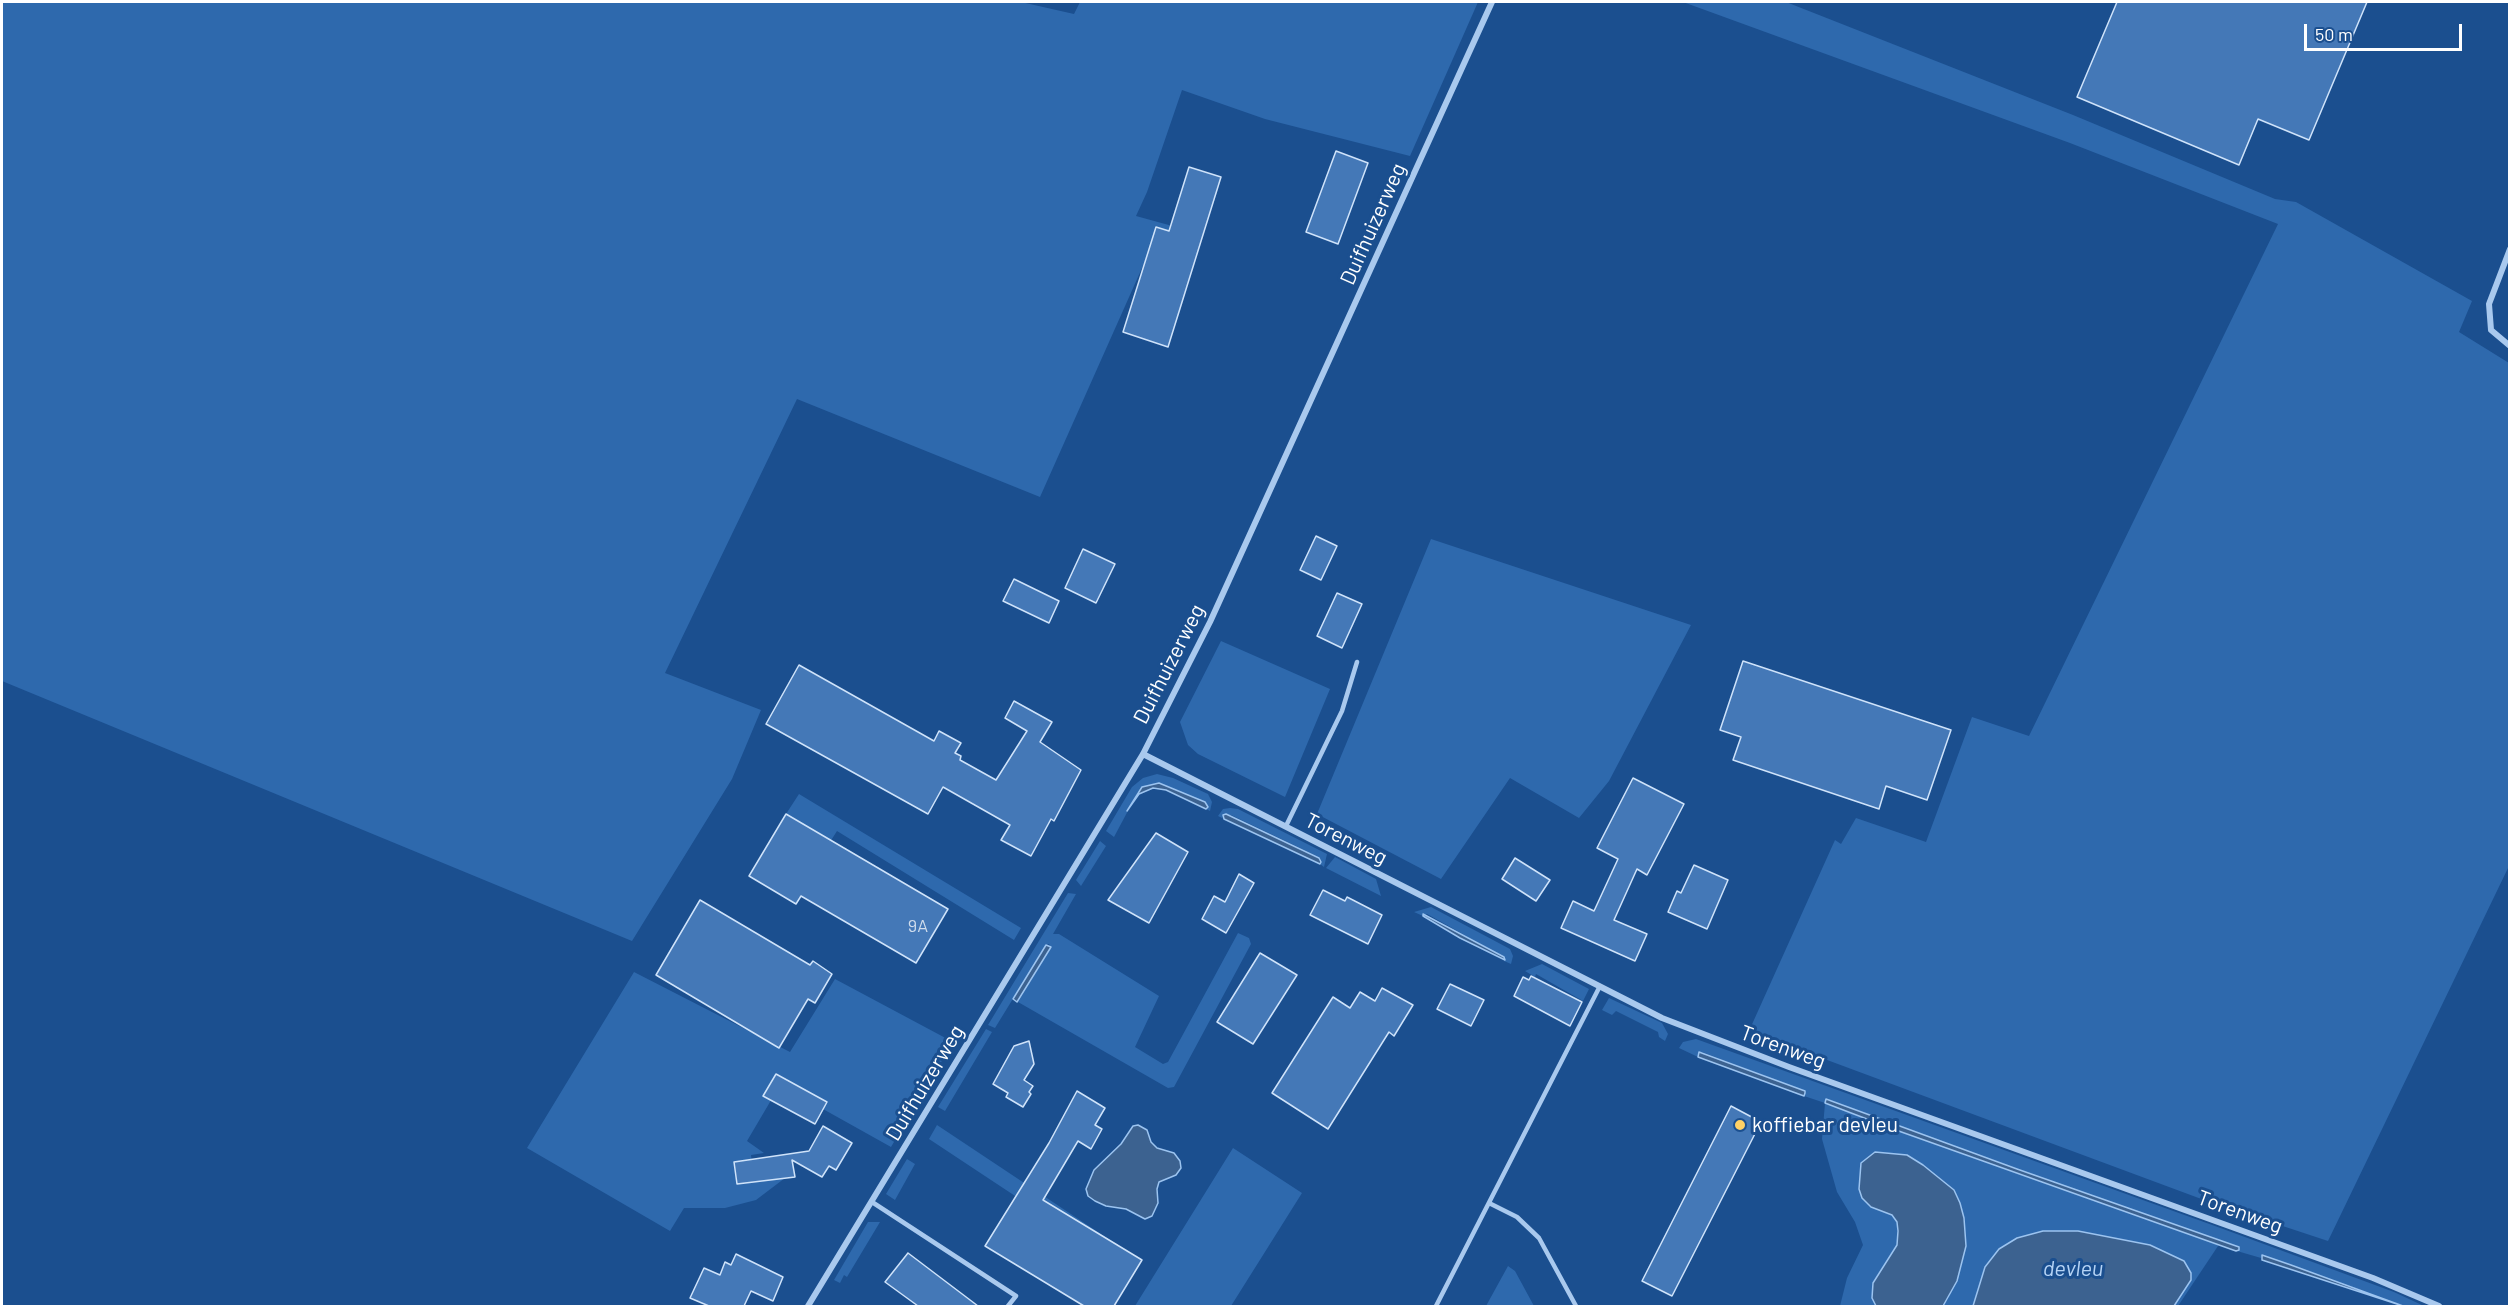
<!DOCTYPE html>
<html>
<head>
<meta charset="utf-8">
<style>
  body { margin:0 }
  #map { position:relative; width:2511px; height:1308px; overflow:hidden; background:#1b4f8f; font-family:Barlow,sans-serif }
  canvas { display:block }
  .frame { position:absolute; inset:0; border:3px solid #fff; pointer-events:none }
  .scale { position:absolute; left:2304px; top:24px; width:158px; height:27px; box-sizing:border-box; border:3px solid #fff; border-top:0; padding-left:8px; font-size:18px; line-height:21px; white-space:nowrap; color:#fff; -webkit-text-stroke:4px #1b4f8f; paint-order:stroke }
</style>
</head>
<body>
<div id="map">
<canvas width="2511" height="1308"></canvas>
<div class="frame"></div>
<div class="scale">50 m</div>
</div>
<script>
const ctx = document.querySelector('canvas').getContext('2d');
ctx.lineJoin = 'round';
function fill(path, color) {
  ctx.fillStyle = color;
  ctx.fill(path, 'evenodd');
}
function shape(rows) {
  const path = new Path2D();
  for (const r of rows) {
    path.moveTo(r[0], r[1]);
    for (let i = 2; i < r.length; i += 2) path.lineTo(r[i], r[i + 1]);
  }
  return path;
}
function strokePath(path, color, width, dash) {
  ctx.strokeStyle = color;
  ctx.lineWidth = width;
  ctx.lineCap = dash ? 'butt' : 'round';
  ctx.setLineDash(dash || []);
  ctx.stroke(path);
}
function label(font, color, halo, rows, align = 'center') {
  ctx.font = font + ' Barlow,sans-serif';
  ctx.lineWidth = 6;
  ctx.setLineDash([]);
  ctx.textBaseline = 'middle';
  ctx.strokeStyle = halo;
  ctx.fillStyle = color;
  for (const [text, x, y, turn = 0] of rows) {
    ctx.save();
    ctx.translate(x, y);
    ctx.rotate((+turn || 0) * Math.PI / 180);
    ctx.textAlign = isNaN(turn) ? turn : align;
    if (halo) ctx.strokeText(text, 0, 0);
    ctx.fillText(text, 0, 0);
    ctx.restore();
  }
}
fill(shape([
  [2,2,1021,2,1074,14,1080,2,1478,2,1410,156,1265,119,1182,90,1147,192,1136,216,1187,230,1146,259,1040,497,797,399,665,673,761,710,732,779,632,941,2,681],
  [1683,2,1786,2,2073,115,2275,199,2296,202,2472,301,2459,332,2509,363,2509,866,2328,1241,2204,1200,1749,1031,1835,840,1841,844,1856,818,1926,842,1972,717,2029,736,2278,224,2070,143],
  [1431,539,1691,625,1609,781,1579,818,1510,778,1441,879,1317,814],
  [1221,641,1330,689,1285,797,1198,754,1188,745,1180,722],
  [1157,774,1173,778,1208,794,1212,802,1210,811,1206,809,1208,807,1205,802,1159,783,1138,792,1114,837,1106,831,1132,787,1143,778],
  [799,794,1021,928,1014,940,837,831,830,842,786,814],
  [1230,808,1238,809,1327,854,1324,867,1320,864,1321,861,1319,857,1231,815,1222,817,1224,819,1218,816,1223,809],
  [1100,841,1106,846,1081,886,1076,880],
  [1335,857,1376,879,1381,896,1326,868],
  [1068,893,1076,894,1053,934,1059,934,1159,996,1135,1047,1163,1064,1168,1062,1238,933,1249,938,1251,944,1174,1087,1168,1088,1018,1002,1051,947,1049,944,1046,945,995,1028,988,1025],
  [1431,907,1510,949,1513,956,1511,964,1504,961,1504,957,1427,914,1423,916,1414,912],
  [1542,964,1589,989,1583,1001,1536,974,1535,977,1525,971],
  [634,972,790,1052,835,979,953,1042,891,1147,780,1085,747,1141,764,1153,751,1155,754,1182,785,1178,756,1200,725,1208,684,1208,670,1231,527,1148],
  [1609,998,1662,1023,1668,1034,1665,1041,1659,1037,1658,1032,1616,1011,1612,1015,1602,1010],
  [986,1029,992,1032,945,1111,938,1107],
  [1696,1039,2215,1226,2394,1292,2424,1306,2403,1306,2265,1256,2262,1255,2261,1258,2237,1251,2238,1247,2017,1169,1827,1099,1825,1103,1893,1129,2075,1194,2220,1243,2178,1306,2174,1306,2191,1280,2191,1273,2184,1261,2150,1245,2078,1231,2043,1231,1985,1267,1973,1306,1943,1306,1948,1299,1966,1246,1964,1218,1960,1203,1954,1190,1923,1165,1907,1155,1875,1152,1862,1198,1871,1207,1892,1215,1897,1222,1897,1245,1873,1283,1872,1298,1876,1306,1840,1306,1847,1278,1863,1245,1855,1222,1837,1192,1822,1139,1825,1103,1804,1096,1805,1091,1702,1052,1699,1052,1698,1057,1679,1048,1683,1042],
  [937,1125,1137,1258,1130,1272,929,1139],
  [1233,1148,1302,1193,1231,1306,1135,1306],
  [907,1159,915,1164,895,1200,886,1194],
  [868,1222,880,1222,847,1277,844,1275,840,1283,834,1280],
  [1508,1266,1515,1271,1534,1306,1486,1306]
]), '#2e69ad');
const water = shape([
  [1159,783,1205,802,1208,807,1206,809,1166,790,1153,788,1139,794,1127,811,1142,787,1159,783],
  [1226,814,1319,858,1321,862,1320,864,1224,819,1223,815,1226,814],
  [1423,914,1504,957,1505,960,1460,938,1423,916,1423,914],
  [1046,945,1051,947,1017,1002,1013,999,1046,945],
  [1699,1052,1805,1091,1805,1093,1804,1096,1698,1057,1699,1052],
  [1826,1099,2017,1169,2239,1247,2239,1250,2236,1251,1893,1129,1825,1103,1826,1099],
  [1138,1125,1147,1130,1151,1142,1157,1148,1174,1153,1180,1161,1181,1168,1176,1175,1159,1182,1157,1189,1158,1203,1152,1216,1145,1219,1126,1209,1106,1206,1095,1201,1088,1196,1086,1189,1094,1170,1121,1144,1133,1126,1138,1125],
  [1875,1152,1907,1155,1923,1165,1954,1190,1960,1203,1964,1218,1966,1246,1957,1281,1943,1306,1876,1306,1872,1298,1873,1283,1897,1245,1898,1231,1897,1222,1892,1215,1871,1207,1862,1198,1859,1189,1861,1163,1875,1152],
  [2043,1231,2078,1231,2150,1245,2184,1261,2191,1273,2191,1280,2174,1306,1973,1306,1985,1267,1999,1249,2017,1238,2043,1231],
  [2262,1255,2291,1265,2403,1306,2262,1260,2262,1255]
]);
fill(water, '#3c6290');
strokePath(water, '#9cc4f0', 1.5);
const building = shape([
  [2117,2,2367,2,2309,140,2258,119,2239,165,2077,97,2117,2],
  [1336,151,1368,163,1338,244,1306,232,1336,151],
  [1189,167,1221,177,1168,347,1123,332,1156,227,1169,231,1189,167],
  [1316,536,1337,546,1321,580,1300,570,1316,536],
  [1083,549,1115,564,1096,603,1065,588,1083,549],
  [1014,579,1059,601,1049,623,1003,601,1014,579],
  [1337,593,1362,604,1342,648,1317,636,1337,593],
  [1743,661,1951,730,1927,800,1886,786,1879,809,1733,760,1741,737,1720,730,1743,661],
  [799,665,934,741,939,731,961,743,955,753,961,756,960,760,996,780,1027,731,1005,718,1014,701,1052,722,1040,742,1081,770,1054,821,1051,819,1031,856,1001,840,1010,825,943,787,928,814,766,724,799,665],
  [1633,778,1684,804,1647,875,1637,869,1614,920,1647,934,1635,961,1561,928,1573,901,1594,911,1618,859,1597,848,1633,778],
  [786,814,948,909,916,963,801,896,796,904,749,876,786,814],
  [1156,833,1188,852,1149,923,1108,900,1156,833],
  [1515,858,1550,880,1536,901,1502,879,1515,858],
  [1694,865,1728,880,1707,929,1668,912,1677,891,1681,893,1694,865],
  [1239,874,1254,883,1226,933,1202,919,1214,896,1225,902,1239,874],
  [1323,890,1345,901,1347,897,1382,915,1368,944,1310,915,1323,890],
  [700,900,810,965,813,961,832,974,815,1003,808,999,779,1048,656,975,700,900],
  [1260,953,1297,975,1253,1044,1217,1022,1260,953],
  [1531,976,1582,1002,1570,1026,1514,996,1523,977,1529,980,1531,976],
  [1450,984,1484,1000,1471,1026,1437,1009,1450,984],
  [1382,988,1413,1005,1394,1036,1389,1032,1328,1129,1272,1093,1333,997,1350,1008,1360,992,1375,1001,1382,988],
  [1029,1041,1034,1064,1024,1080,1033,1086,1029,1092,1031,1094,1023,1107,1006,1097,1008,1093,993,1084,1014,1046,1029,1041],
  [776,1074,827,1102,815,1124,763,1096,776,1074],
  [1077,1091,1105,1108,1095,1125,1102,1129,1091,1149,1078,1141,1043,1200,1142,1260,1114,1306,1084,1306,985,1246,1049,1143,1077,1091],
  [1731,1106,1761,1122,1672,1296,1642,1281,1731,1106],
  [823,1126,852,1143,836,1170,829,1166,822,1177,792,1160,795,1177,737,1184,734,1162,809,1151,823,1126],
  [908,1253,978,1306,918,1306,885,1282,908,1253],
  [736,1254,783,1277,773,1301,751,1291,744,1306,709,1306,690,1298,704,1268,720,1275,725,1262,731,1265,736,1254]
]);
fill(building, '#4478b7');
strokePath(building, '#cfe3fa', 1.5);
strokePath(shape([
  [1286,826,1342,711,1357,662],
  [872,1202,1016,1296,1008,1306],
  [1489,1203,1517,1217,1539,1238,1576,1306],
  [1436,1306,1600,986]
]), '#a9c9ee', 4.5);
strokePath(shape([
  [2510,249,2489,304,2491,330,2510,346],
  [1143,754,1662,1018,1789,1067,2373,1278,2439,1306],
  [808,1306,1143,754,1210,622,1492,2]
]), '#a9c9ee', 6);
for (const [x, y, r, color] of [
  [1740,1125,6,"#ffd166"]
]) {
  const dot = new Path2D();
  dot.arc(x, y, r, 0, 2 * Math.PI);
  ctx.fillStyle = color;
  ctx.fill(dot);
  strokePath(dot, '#1b4f8f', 2);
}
label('18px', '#d0dded', null, [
  ["9A",918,926]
]);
label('21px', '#fff', '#1b4f8f', [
  ["Duifhuizerweg",1373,224,-66],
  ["Duifhuizerweg",1169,664,-63],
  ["Torenweg",1346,839,27],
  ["Torenweg",1783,1047,20],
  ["Duifhuizerweg",925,1083,-59],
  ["Torenweg",2240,1212,20]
]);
label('21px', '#fff', '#1b4f8f', [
  ["koffiebar devleu",1752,1125]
], 'left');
label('italic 22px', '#b5d3f5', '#1b4f8f', [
  ["devleu",2073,1269]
]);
</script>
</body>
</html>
